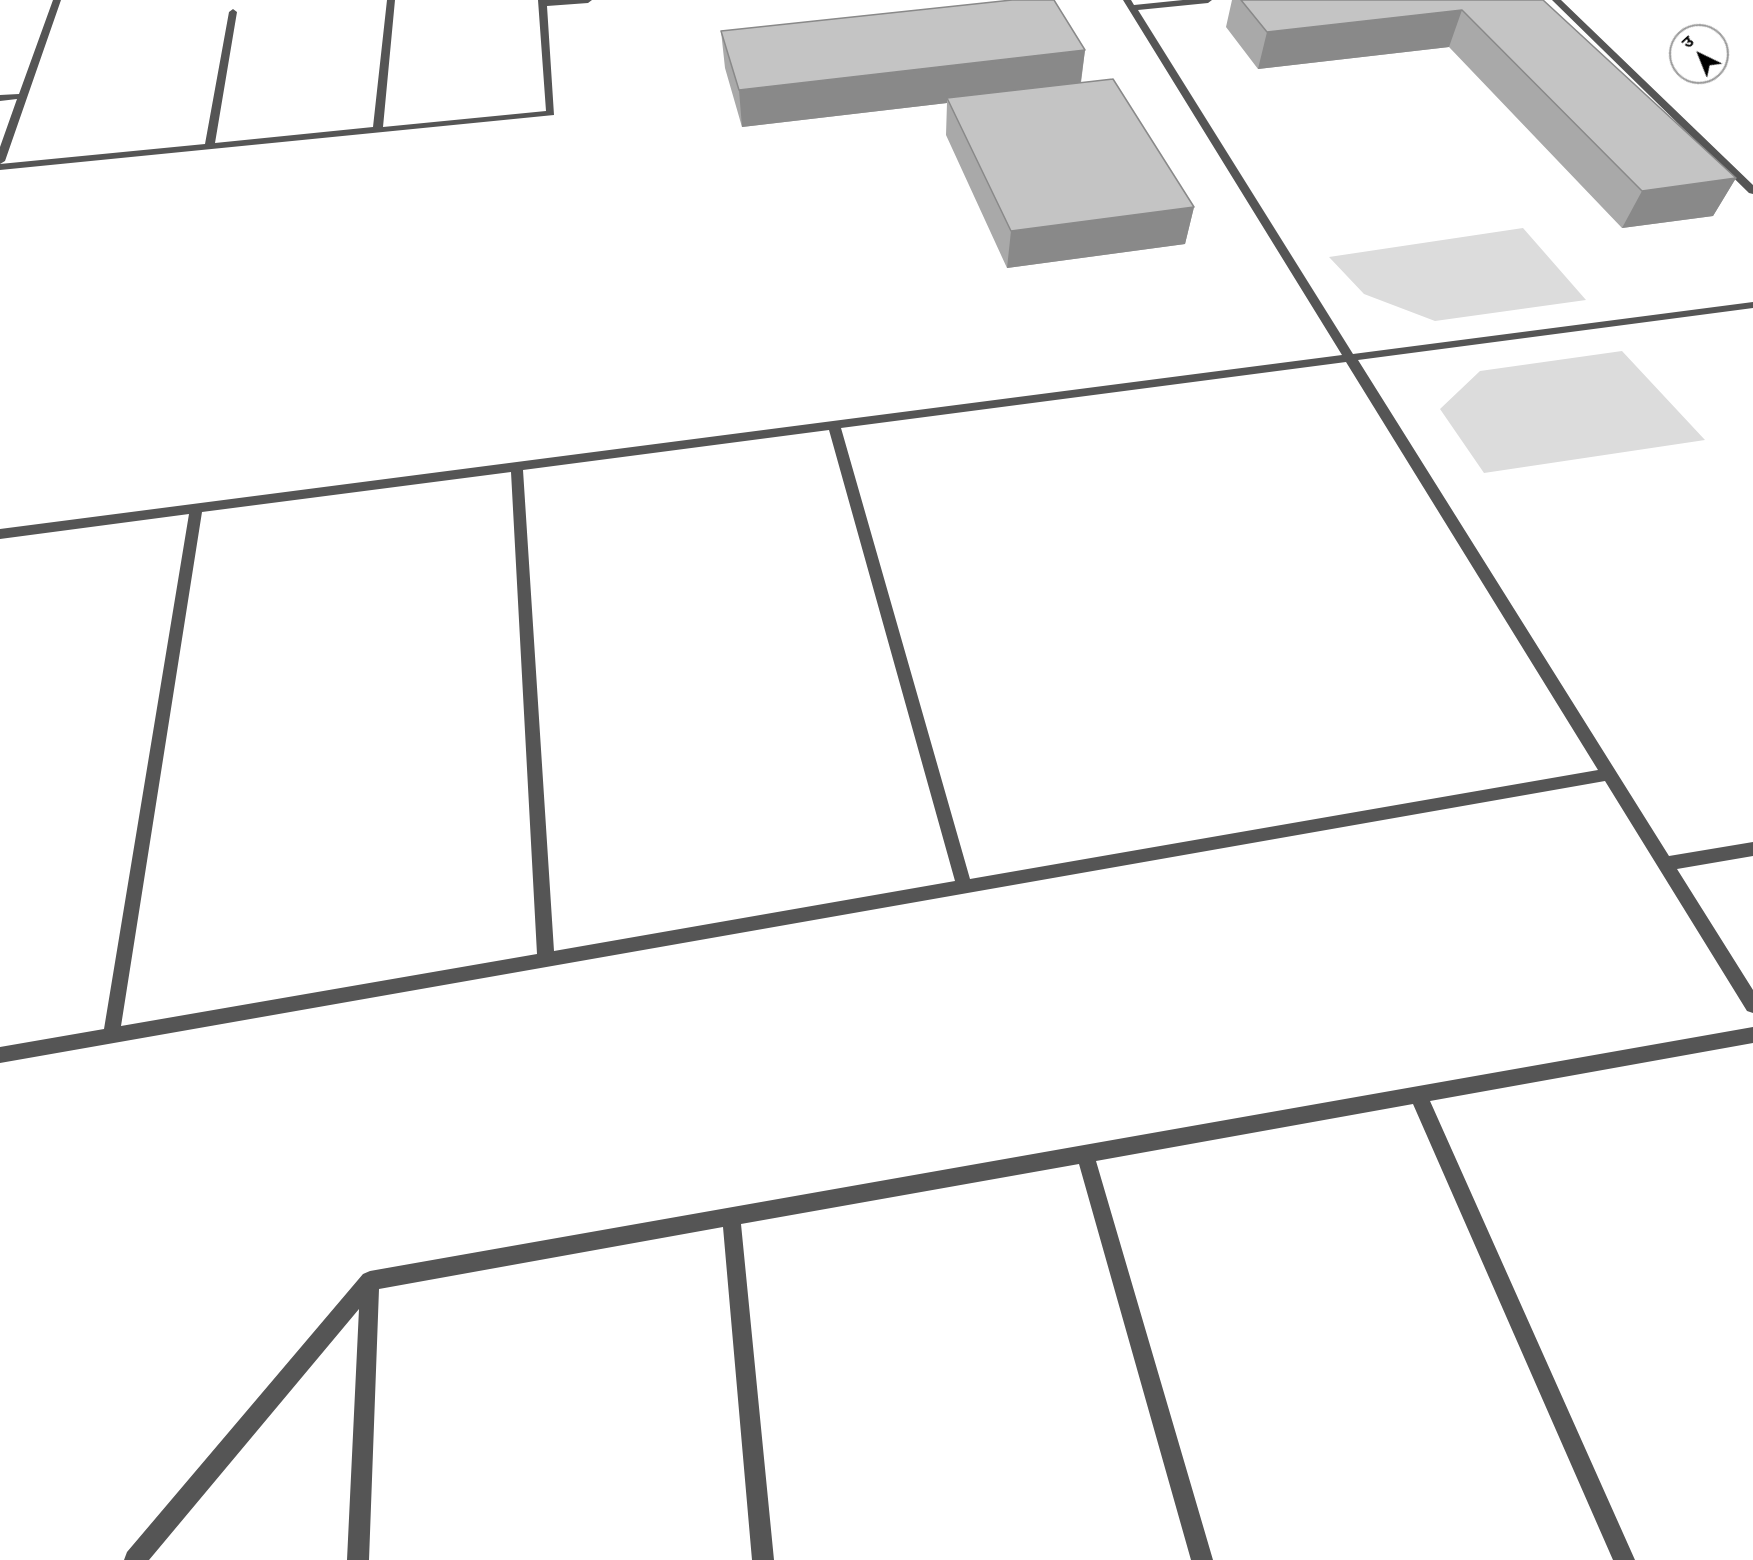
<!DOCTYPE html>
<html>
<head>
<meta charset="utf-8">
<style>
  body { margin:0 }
  #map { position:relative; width:1753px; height:1560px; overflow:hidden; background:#fff; font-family:Rubik,"Noto Sans Devanagari",sans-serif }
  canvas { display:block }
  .north { position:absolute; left:1669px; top:24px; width:60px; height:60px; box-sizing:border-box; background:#fff; border:2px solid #999; border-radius:50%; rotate:317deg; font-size:16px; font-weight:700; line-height:24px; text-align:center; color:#000 }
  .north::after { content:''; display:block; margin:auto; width:21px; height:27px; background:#000; clip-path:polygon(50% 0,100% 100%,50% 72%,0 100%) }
</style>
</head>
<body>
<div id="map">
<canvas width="1753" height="1560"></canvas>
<div class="north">उ</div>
</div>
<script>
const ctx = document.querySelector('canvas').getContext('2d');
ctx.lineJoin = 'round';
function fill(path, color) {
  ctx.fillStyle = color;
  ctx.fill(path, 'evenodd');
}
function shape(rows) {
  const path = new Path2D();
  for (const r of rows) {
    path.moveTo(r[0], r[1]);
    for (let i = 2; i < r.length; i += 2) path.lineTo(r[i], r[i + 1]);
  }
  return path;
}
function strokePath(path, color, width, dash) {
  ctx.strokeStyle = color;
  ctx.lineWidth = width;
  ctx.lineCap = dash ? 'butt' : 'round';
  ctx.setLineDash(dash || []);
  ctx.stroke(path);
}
fill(shape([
  [1523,228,1586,300,1435,321,1364,294,1329,257],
  [1622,351,1705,440,1484,473,1440,409,1480,371]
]), '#dcdcdc');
fill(shape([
  [53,0,61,0,5,161,0,164,0,147,17,99,0,101,0,95,19,94,53,0],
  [387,0,395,0,383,127,546,111,538,0,592,0,588,3,547,6,554,115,0,170,0,164,205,144,229,12,233,9,237,12,215,143,373,127,387,0],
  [1123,0,1131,0,1134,5,1183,0,1212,0,1208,3,1138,10,1353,354,1753,302,1753,308,1358,360,1669,856,1753,842,1753,856,1677,869,1753,990,1753,1013,1747,1011,1605,781,0,1063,0,1047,104,1029,189,514,0,539,0,529,1342,355,1123,0],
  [1346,362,1598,770,970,879,841,428,1346,362],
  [829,430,955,881,554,951,523,470,829,430],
  [511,472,537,954,121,1026,202,512,511,472],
  [1552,0,1561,0,1753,185,1753,194,1749,193,1552,0],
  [1753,1027,1753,1043,1430,1101,1635,1560,1613,1560,1413,1104,1096,1161,1213,1560,1191,1560,1079,1164,741,1224,774,1560,752,1560,723,1227,379,1289,369,1560,347,1560,359,1309,149,1560,124,1560,127,1552,363,1274,370,1271,1753,1027]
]), '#555');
fill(shape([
  [1232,0,1543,0,1736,178,1713,216,1622,228,1449,47,1258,69,1226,27],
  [721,31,1085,50,1081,83,1194,207,1185,244,1007,268,946,135,947,103,742,127,725,68]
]), '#a9a9a9');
fill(shape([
  [1462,10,1449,47,1258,69,1267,32],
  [1085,50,1080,87,947,98,947,103,742,127,739,90],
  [1736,178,1713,216,1622,228,1642,191],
  [1194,207,1185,244,1007,268,1011,231]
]), '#898989');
const building = shape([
  [1012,0,1054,0,1085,50,739,90,721,31,1012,0],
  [1241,0,1543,0,1736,178,1642,191,1462,10,1267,32,1241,0],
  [1113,79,1194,207,1011,231,947,98,1113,79]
]);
fill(building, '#c4c4c4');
strokePath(building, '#898989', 1.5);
</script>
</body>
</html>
